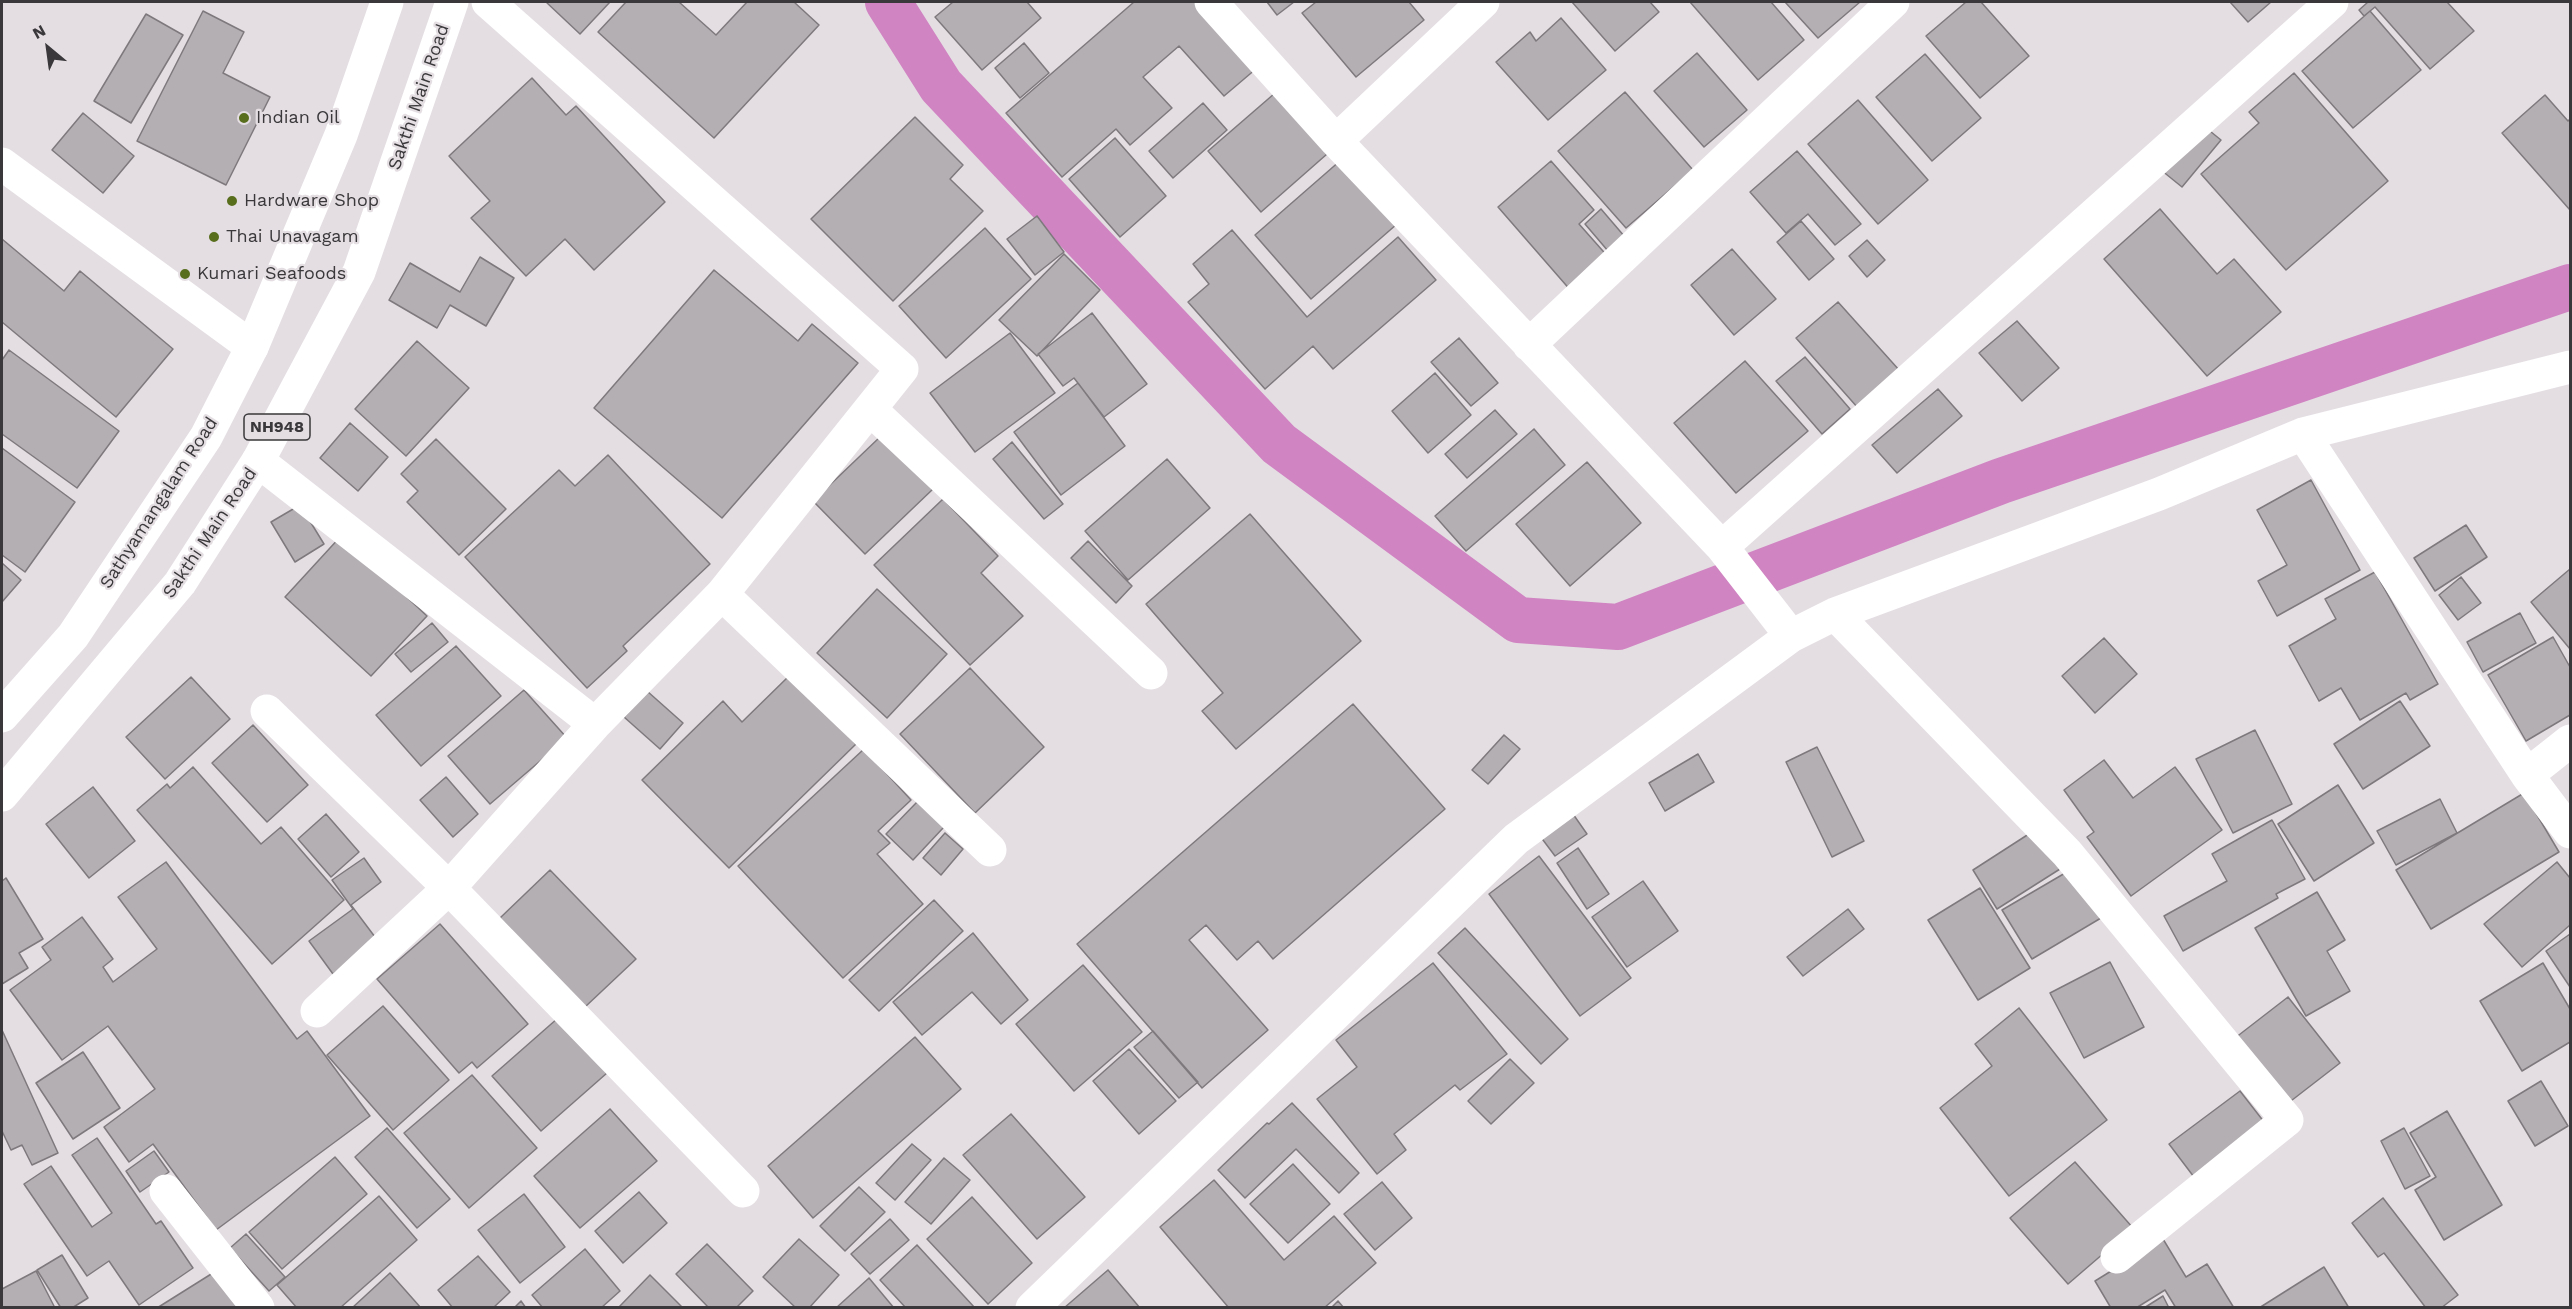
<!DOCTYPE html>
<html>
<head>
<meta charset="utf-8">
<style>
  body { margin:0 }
  #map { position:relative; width:2572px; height:1309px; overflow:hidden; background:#e4dee3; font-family:"Work Sans",sans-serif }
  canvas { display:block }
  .frame { position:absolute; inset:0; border:3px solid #3a383a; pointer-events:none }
  .north { position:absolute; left:18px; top:18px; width:60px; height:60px; -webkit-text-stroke:4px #e4dee3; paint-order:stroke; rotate:331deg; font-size:16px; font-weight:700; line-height:24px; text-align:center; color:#3a383a }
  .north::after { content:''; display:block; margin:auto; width:21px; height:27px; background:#3a383a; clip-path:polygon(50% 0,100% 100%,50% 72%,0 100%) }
</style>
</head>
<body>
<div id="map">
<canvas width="2572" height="1309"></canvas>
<div class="frame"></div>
<div class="north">N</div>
</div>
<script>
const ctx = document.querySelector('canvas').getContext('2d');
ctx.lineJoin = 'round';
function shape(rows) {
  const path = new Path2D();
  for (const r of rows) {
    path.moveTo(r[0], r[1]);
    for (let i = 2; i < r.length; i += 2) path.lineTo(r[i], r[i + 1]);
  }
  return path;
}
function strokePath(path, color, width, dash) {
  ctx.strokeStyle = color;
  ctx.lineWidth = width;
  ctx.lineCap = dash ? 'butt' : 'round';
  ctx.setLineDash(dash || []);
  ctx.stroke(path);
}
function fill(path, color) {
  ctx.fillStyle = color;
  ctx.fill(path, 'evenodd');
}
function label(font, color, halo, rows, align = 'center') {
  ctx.font = font + ' "Work Sans",sans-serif';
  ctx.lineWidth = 4.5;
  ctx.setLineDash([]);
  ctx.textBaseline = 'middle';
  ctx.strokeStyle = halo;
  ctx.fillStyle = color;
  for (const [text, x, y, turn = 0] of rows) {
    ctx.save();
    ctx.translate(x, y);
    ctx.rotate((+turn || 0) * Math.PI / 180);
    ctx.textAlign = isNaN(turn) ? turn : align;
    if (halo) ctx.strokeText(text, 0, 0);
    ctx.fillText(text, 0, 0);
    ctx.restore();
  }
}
strokePath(shape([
  [888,2,941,86,1279,444,1518,620,1618,627,2001,481,2570,287]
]), '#d084c2', 46);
const building = shape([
  [546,2,610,2,580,34,546,2],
  [626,2,679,2,716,35,747,2,794,2,819,25,714,138,598,32,626,2],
  [953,2,1027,2,1041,18,982,70,935,17,953,2],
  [1134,2,1198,2,1257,68,1224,96,1179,46,1143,77,1172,108,1130,145,1116,129,1062,177,1006,113,1134,2],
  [1267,2,1294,2,1277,15,1267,2],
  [1316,2,1409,2,1424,20,1356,77,1302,13,1316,2],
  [1572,2,1650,2,1659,12,1615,51,1572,2],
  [1690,2,1771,2,1804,40,1758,80,1690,2],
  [1785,2,1860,2,1818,38,1785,2],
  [1966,2,1981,2,2029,56,1980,98,1926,36,1966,2],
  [2230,2,2271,2,2248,22,2230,2],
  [2368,2,2447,2,2474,31,2430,69,2375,7,2364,16,2359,10,2368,2],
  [203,11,244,32,223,73,270,97,226,185,137,141,203,11],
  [2370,11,2421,70,2353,128,2302,71,2370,11],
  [146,14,183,35,131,123,94,101,146,14],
  [1561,18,1606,70,1548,120,1496,62,1530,32,1536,41,1561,18],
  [1024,43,1049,73,1020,98,995,68,1024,43],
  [1697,53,1747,110,1704,147,1654,91,1697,53],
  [1925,54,1981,118,1932,161,1876,97,1925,54],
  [2294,73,2388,181,2286,270,2201,174,2259,123,2249,112,2294,73],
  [532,78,566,115,576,106,665,202,594,270,565,239,526,276,471,218,490,201,449,156,532,78],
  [1282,87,1335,147,1261,212,1208,151,1282,87],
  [1625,92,1693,170,1626,228,1558,151,1625,92],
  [2545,95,2568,121,2570,119,2570,210,2502,133,2545,95],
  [1858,100,1928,180,1878,224,1808,144,1858,100],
  [1203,103,1227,130,1173,178,1149,151,1203,103],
  [83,113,134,156,103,193,52,150,83,113],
  [915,117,963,165,950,179,983,211,893,301,811,219,915,117],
  [2200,123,2221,140,2182,187,2161,170,2200,123],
  [1115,138,1166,196,1120,237,1069,179,1115,138],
  [1797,151,1861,224,1835,245,1808,214,1786,233,1750,192,1797,151],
  [1341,160,1397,224,1311,299,1255,235,1341,160],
  [1551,161,1594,210,1579,224,1610,259,1572,292,1498,207,1551,161],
  [1601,209,1631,244,1614,258,1585,224,1601,209],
  [2160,209,2217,274,2234,259,2281,312,2207,376,2104,259,2160,209],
  [1037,216,1064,252,1035,275,1007,239,1037,216],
  [1801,221,1834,259,1809,280,1777,242,1801,221],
  [985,228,1031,279,946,358,899,306,985,228],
  [1232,230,1307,317,1398,237,1436,280,1333,369,1313,346,1265,389,1188,302,1209,284,1193,264,1232,230],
  [2,239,64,291,80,271,173,349,116,417,2,322,2,239],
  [1867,240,1885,260,1867,277,1849,256,1867,240],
  [1732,249,1776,299,1734,335,1691,285,1732,249],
  [1064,254,1100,290,1037,356,999,320,1064,254],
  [480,257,514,278,486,326,450,305,437,328,389,300,410,263,460,292,480,257],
  [714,270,798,341,812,324,858,363,722,518,594,408,714,270],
  [1838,302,1900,371,1858,408,1796,338,1838,302],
  [1092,313,1147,384,1104,417,1074,378,1063,386,1038,354,1092,313],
  [2017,321,2059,368,2022,401,1979,353,2017,321],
  [1010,333,1055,393,975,452,930,393,1010,333],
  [1459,338,1498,383,1471,406,1431,362,1459,338],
  [417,341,469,388,406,456,355,409,417,341],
  [9,350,119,431,77,488,2,434,2,360,9,350],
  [1805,357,1850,409,1822,434,1776,381,1805,357],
  [1745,361,1808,431,1736,493,1674,423,1745,361],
  [1435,373,1471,415,1428,453,1392,411,1435,373],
  [1078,383,1125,446,1061,495,1014,432,1078,383],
  [1938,389,1962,416,1897,473,1872,445,1938,389],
  [1495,410,1517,434,1467,478,1445,454,1495,410],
  [350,423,388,457,358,491,320,458,350,423],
  [1534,429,1565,465,1466,551,1435,516,1534,429],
  [881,436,933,489,865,554,813,501,881,436],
  [436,439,506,509,459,555,407,502,418,491,401,474,436,439],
  [1012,442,1063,504,1044,519,993,459,1012,442],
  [2,448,75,502,25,572,2,555,2,448],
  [608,455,710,564,623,646,627,651,587,688,465,557,559,470,575,486,608,455],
  [1167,459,1210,508,1128,580,1085,531,1167,459],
  [1587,462,1641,523,1570,586,1516,524,1587,462],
  [2311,480,2360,570,2277,616,2258,581,2287,565,2257,510,2311,480],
  [943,499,998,556,981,573,1023,616,970,665,874,565,943,499],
  [300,505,324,544,295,562,271,522,300,505],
  [1250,514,1361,641,1236,749,1202,711,1223,693,1146,604,1250,514],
  [2466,525,2487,557,2435,591,2414,558,2466,525],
  [341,536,427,616,371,676,285,597,341,536],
  [1088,541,1132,586,1116,603,1071,558,1088,541],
  [2,563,21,580,2,602,2,563],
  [2570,569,2570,649,2531,602,2570,569],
  [2375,572,2438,684,2410,700,2406,693,2360,720,2341,688,2319,701,2289,646,2336,619,2325,599,2375,572],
  [2461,577,2481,603,2458,620,2439,595,2461,577],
  [877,589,947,654,887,718,817,653,877,589],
  [2520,613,2536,643,2483,672,2467,642,2520,613],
  [432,623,448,642,411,672,395,654,432,623],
  [2553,637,2570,667,2570,715,2526,741,2488,675,2553,637],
  [2104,638,2137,674,2095,713,2062,676,2104,638],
  [456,646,501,696,421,766,376,715,456,646],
  [970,668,1044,747,975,813,900,734,970,668],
  [789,676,856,744,729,868,642,780,723,701,742,722,789,676],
  [191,677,230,719,165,779,126,737,191,677],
  [524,690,567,738,490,804,448,756,524,690],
  [647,691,683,723,660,749,624,717,647,691],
  [2400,701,2430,746,2363,789,2334,744,2400,701],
  [1353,704,1445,809,1273,959,1258,941,1237,960,1206,925,1189,940,1268,1030,1202,1088,1077,944,1353,704],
  [253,725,308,785,267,822,212,763,253,725],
  [2255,730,2292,804,2233,833,2196,759,2255,730],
  [1504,735,1520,749,1488,784,1472,770,1504,735],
  [1817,747,1864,841,1832,857,1786,762,1817,747],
  [864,749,911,800,878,831,890,843,877,854,923,904,843,978,738,866,864,749],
  [1698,754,1714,782,1665,811,1649,783,1698,754],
  [2104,760,2133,798,2175,767,2222,830,2131,896,2087,837,2094,832,2064,790,2104,760],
  [193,767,261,844,281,827,344,900,272,964,137,810,167,784,170,788,193,767],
  [446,777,478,814,453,837,420,800,446,777],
  [2338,785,2374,843,2314,881,2278,824,2338,785],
  [93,787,135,841,89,878,46,824,93,787],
  [2524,793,2559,852,2431,929,2396,870,2524,793],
  [2440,799,2457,833,2396,865,2377,831,2440,799],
  [917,802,944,827,913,860,886,834,917,802],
  [326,814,359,852,331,877,298,839,326,814],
  [1573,814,1587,834,1555,856,1540,836,1573,814],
  [2272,820,2305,879,2276,894,2278,898,2183,951,2164,916,2227,881,2212,854,2272,820],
  [2035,830,2060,869,1997,909,1973,870,2035,830],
  [945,833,963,849,941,875,923,858,945,833],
  [1578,848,1609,894,1587,909,1557,863,1578,848],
  [1539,856,1631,978,1580,1016,1489,894,1539,856],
  [364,858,381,882,351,905,378,941,333,974,309,941,353,909,332,880,364,858],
  [166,862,297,1039,307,1031,370,1116,216,1230,153,1144,129,1162,104,1127,155,1089,108,1026,62,1060,10,990,51,960,42,947,82,917,113,959,103,967,113,982,157,949,118,897,166,862],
  [2557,862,2570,878,2570,925,2522,967,2484,924,2557,862],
  [2072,869,2101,918,2032,959,2002,910,2072,869],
  [550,870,636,959,585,1007,500,918,550,870],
  [6,878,43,939,19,953,28,968,2,984,2,881,6,878],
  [1643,881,1678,931,1627,967,1592,917,1643,881],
  [1980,888,2030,968,1978,1000,1928,920,1980,888],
  [2317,892,2345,940,2327,951,2350,991,2306,1016,2255,928,2317,892],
  [934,900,963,931,879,1011,849,980,934,900],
  [1848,909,1864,929,1803,976,1787,957,1848,909],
  [440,924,528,1024,477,1068,472,1062,459,1073,377,979,440,924],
  [1465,928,1568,1039,1541,1064,1438,953,1465,928],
  [973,933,1028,1000,1001,1024,972,992,922,1035,893,1002,973,933],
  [2570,934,2570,987,2546,951,2570,934],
  [2110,962,2144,1027,2084,1058,2050,993,2110,962],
  [1433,963,1507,1054,1460,1090,1455,1085,1394,1134,1406,1150,1377,1174,1317,1099,1357,1067,1336,1040,1433,963],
  [2543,963,2570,1009,2570,1042,2522,1071,2480,1001,2543,963],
  [1083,965,1142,1032,1074,1091,1016,1024,1083,965],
  [2288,997,2340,1063,2287,1104,2235,1038,2288,997],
  [383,1006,449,1080,393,1130,327,1055,383,1006],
  [2019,1008,2107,1120,2009,1196,1940,1108,1992,1066,1975,1044,2019,1008],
  [558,1018,607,1073,541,1131,492,1076,558,1018],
  [2,1030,58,1153,32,1165,22,1145,11,1150,2,1131,2,1030],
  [1153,1031,1198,1082,1179,1098,1134,1047,1153,1031],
  [915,1037,961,1089,813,1218,768,1166,915,1037],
  [1129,1049,1176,1101,1139,1134,1093,1081,1129,1049],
  [83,1052,120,1108,73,1139,36,1083,83,1052],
  [1510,1059,1534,1083,1491,1124,1468,1101,1510,1059],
  [472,1075,537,1148,469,1208,404,1133,472,1075],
  [2541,1081,2568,1126,2535,1146,2508,1101,2541,1081],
  [2240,1091,2268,1127,2197,1181,2169,1144,2240,1091],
  [1292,1103,1359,1173,1339,1193,1296,1149,1245,1198,1218,1170,1267,1123,1269,1124,1292,1103],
  [610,1109,657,1161,580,1228,534,1176,610,1109],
  [2447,1111,2502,1205,2444,1240,2415,1190,2436,1177,2410,1133,2447,1111],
  [1011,1114,1085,1197,1037,1239,963,1155,1011,1114],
  [387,1128,450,1199,417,1228,355,1157,387,1128],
  [2404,1128,2430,1176,2405,1189,2381,1141,2404,1128],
  [97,1138,156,1224,161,1221,193,1268,139,1305,109,1261,87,1276,24,1184,51,1166,92,1227,112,1213,72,1155,97,1138],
  [912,1144,931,1160,895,1200,876,1183,912,1144],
  [154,1151,169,1172,140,1192,126,1171,154,1151],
  [335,1157,367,1194,282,1269,249,1232,335,1157],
  [944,1158,970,1180,931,1224,905,1202,944,1158],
  [2075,1162,2133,1228,2068,1284,2010,1218,2075,1162],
  [1293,1164,1330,1204,1288,1243,1250,1204,1293,1164],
  [1214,1180,1284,1260,1334,1216,1376,1263,1324,1308,1229,1308,1160,1227,1214,1180],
  [1382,1182,1412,1218,1375,1250,1344,1214,1382,1182],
  [859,1187,885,1212,845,1251,820,1226,859,1187],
  [639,1192,667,1223,623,1263,595,1231,639,1192],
  [524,1194,565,1247,520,1283,478,1230,524,1194],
  [379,1196,417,1240,340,1308,297,1308,277,1285,379,1196],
  [972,1197,1032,1263,988,1304,927,1239,972,1197],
  [2383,1198,2458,1295,2441,1308,2426,1308,2384,1253,2378,1257,2352,1223,2383,1198],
  [890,1219,909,1240,870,1274,851,1254,890,1219],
  [246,1234,285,1277,269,1291,230,1248,246,1234],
  [799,1239,839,1275,809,1308,796,1308,763,1277,799,1239],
  [2163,1239,2186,1277,2207,1264,2234,1308,2176,1308,2165,1290,2136,1308,2111,1308,2095,1281,2163,1239],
  [707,1244,753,1291,736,1308,709,1308,676,1274,707,1244],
  [917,1245,975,1308,906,1308,880,1280,917,1245],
  [585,1249,620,1291,601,1308,543,1308,532,1295,585,1249],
  [62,1255,88,1298,72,1308,61,1308,37,1270,62,1255],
  [478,1256,510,1292,493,1308,453,1308,438,1290,478,1256],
  [2324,1267,2349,1308,2259,1308,2324,1267],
  [1108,1270,1140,1308,1064,1308,1108,1270],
  [36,1271,55,1308,2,1308,2,1289,36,1271],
  [216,1271,237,1305,233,1308,157,1308,216,1271],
  [390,1273,421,1308,352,1308,390,1273],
  [650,1275,683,1308,618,1308,650,1275],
  [869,1278,894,1308,836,1308,869,1278],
  [2163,1296,2169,1308,2144,1308,2163,1296],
  [521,1301,526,1308,514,1308,521,1301],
  [1338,1301,1344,1308,1331,1308,1338,1301]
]);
fill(building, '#b4afb3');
strokePath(building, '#7e797d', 1.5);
strokePath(shape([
  [1211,2,1336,141,1722,547,1791,636],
  [1336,141,1483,2],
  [2,164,252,347],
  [1529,345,1893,2],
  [870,409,1151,673],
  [2303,434,2527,775,2570,832],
  [258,461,595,724],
  [1722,547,2332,2],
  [722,594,990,850],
  [1835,614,2067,853,2287,1120,2117,1257],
  [267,711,449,888,743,1191],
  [2527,775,2570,741],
  [317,1011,449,888,595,724,722,594,902,369,488,2],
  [166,1191,258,1308],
  [1032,1308,1516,839,1791,636,1835,614,2159,494,2303,434,2570,367]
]), '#fff', 33);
strokePath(shape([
  [2,716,73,636,206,437,252,347,341,135,387,2],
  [2,795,180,583,258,461,359,272,452,2]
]), '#fff', 33);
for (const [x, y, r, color] of [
  [244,118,6,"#586e1d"],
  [232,201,6,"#586e1d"],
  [214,237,6,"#586e1d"],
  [185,274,6,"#586e1d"]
]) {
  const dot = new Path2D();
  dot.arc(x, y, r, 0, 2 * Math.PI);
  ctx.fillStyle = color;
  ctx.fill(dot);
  strokePath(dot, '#e4dee3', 2);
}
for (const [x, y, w] of [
  [277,427,66]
]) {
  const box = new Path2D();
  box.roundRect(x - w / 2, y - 13, w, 26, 4.5);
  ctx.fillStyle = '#e4dee3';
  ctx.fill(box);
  strokePath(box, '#3a383a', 1.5);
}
label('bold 16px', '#3a383a', null, [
  ["NH948",277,427]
]);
label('18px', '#3a383a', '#e4dee3', [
  ["Sakthi Main Road",419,97,-71],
  ["Sathyamangalam Road",159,503,-57],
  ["Sakthi Main Road",210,533,-56]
]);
label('18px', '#3a383a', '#e4dee3', [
  ["Indian Oil",256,118],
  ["Hardware Shop",244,201],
  ["Thai Unavagam",226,237],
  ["Kumari Seafoods",197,274]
], 'left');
</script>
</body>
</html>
